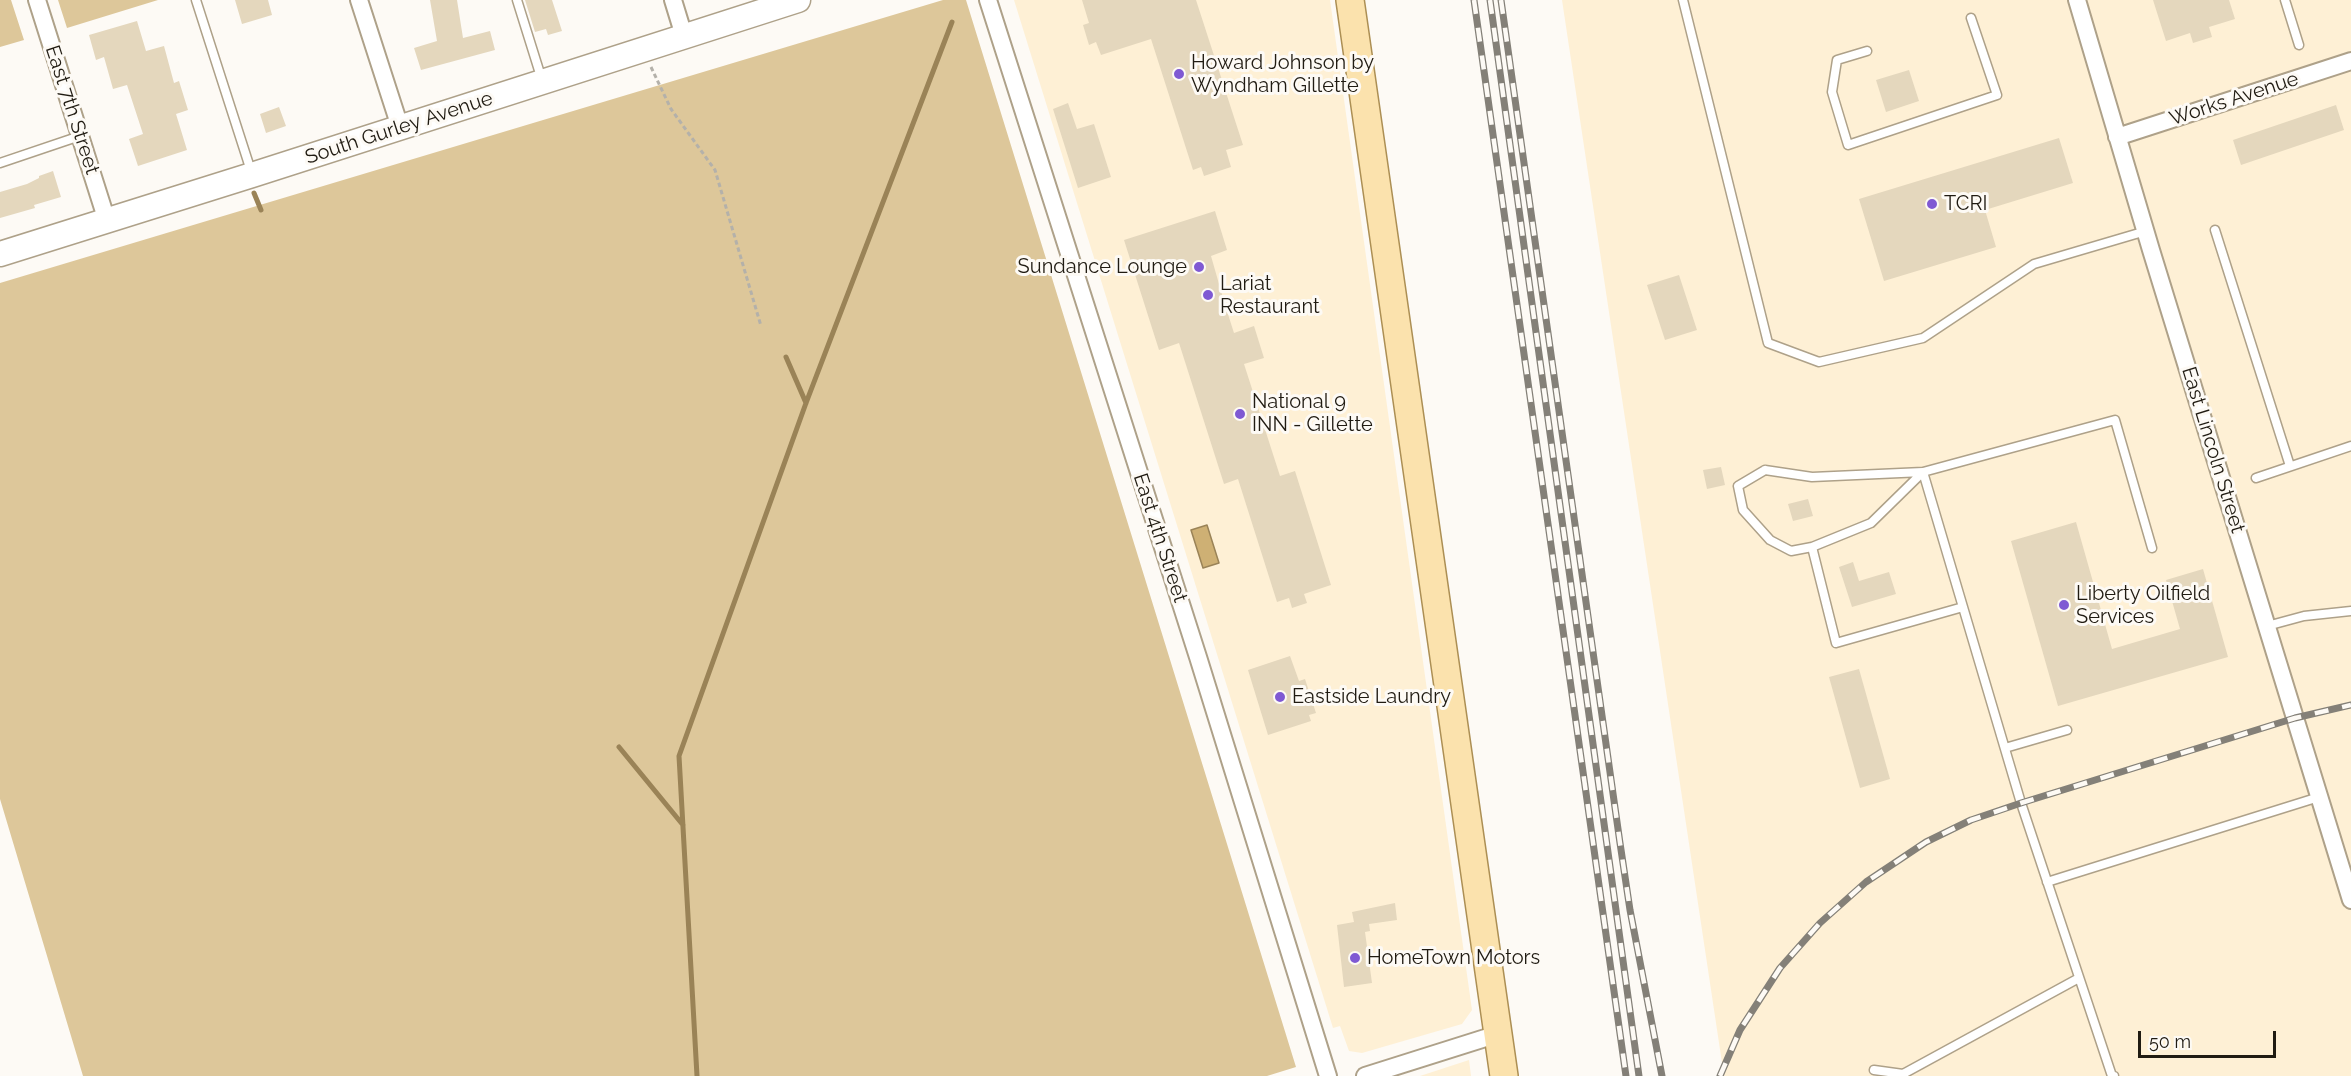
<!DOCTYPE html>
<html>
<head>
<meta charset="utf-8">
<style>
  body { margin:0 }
  #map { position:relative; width:2351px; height:1076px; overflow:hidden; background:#fdfaf5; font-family:Raleway,sans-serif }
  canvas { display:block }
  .scale { position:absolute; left:2138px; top:1031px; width:138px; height:27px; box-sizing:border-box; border:3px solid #201b12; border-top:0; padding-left:8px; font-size:18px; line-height:21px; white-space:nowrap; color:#201b12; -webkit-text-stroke:4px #fdfaf5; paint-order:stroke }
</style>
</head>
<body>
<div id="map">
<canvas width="2351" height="1076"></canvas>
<div class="scale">50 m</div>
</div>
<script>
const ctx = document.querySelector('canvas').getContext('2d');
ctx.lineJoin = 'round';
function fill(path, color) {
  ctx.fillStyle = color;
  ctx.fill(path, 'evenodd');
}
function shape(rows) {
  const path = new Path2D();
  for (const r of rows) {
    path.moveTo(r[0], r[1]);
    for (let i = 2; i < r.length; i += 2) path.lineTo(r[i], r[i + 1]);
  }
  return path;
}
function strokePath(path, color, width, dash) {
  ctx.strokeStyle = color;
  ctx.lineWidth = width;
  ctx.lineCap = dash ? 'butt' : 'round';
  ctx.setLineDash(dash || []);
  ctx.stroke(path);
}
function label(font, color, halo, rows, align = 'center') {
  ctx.font = font + ' Raleway,sans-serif';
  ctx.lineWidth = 6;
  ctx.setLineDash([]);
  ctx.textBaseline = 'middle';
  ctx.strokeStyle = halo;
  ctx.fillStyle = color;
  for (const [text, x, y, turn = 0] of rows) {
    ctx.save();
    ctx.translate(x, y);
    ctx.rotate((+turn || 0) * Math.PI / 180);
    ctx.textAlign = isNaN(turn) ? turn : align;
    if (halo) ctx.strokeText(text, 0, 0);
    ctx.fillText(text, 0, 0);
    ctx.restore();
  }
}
fill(shape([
  [1014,0,1330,0,1472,1010,1462,1024,1362,1053,1349,1051,1340,1026,1333,1028],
  [1562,0,2351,0,2351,1076,1724,1076],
  [1469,1060,1471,1076,1420,1076]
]), '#fef0d5');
fill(shape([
  [0,0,11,0,24,40,0,47],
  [58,0,158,0,67,28],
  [943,0,966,0,1296,1067,1267,1076,83,1076,0,799,0,283]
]), '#ddc79a');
const water = shape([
  [1207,525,1219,563,1203,568,1191,530,1207,525]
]);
fill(water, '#ceb074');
strokePath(water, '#9a8357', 1.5);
strokePath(shape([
  [254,193,261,210],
  [786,357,806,403],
  [619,747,683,825],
  [697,1076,679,756,806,403,952,22]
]), '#9a8357', 5);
fill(shape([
  [235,0,268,0,272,15,242,24],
  [430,0,457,0,463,38,490,31,495,50,421,70,414,48,437,41],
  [525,0,552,0,562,31,548,35,546,29,535,32],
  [1082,0,1196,0,1243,145,1226,150,1231,167,1204,176,1201,167,1193,170,1151,39,1101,55,1096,42,1089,45,1083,25,1089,23],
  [2153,0,2229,0,2235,19,2209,27,2212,37,2193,43,2190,33,2166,41],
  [137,21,146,51,164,46,174,83,179,81,188,110,176,114,187,150,138,166,129,139,143,134,127,85,113,89,104,57,96,60,89,35],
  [1909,70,1919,101,1886,112,1876,80],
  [1068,103,1077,129,1094,124,1111,177,1078,188,1053,109],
  [2336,105,2344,130,2241,165,2233,140],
  [279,107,286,126,266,133,260,114],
  [2059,138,2073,183,1985,210,1996,247,1884,281,1859,199],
  [53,171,61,197,34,205,35,208,0,218,0,192,27,184,39,178,39,176],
  [1215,211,1227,250,1211,256,1225,305,1234,333,1254,326,1264,358,1244,364,1280,476,1295,471,1331,585,1304,594,1307,603,1292,608,1289,598,1277,602,1238,479,1224,484,1179,343,1159,350,1124,240],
  [1679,275,1697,330,1665,340,1647,285],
  [1721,467,1725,485,1707,489,1703,470],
  [1808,499,1813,516,1793,521,1788,504],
  [2076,522,2112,649,2180,629,2166,580,2203,569,2228,657,2058,706,2011,541],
  [1853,562,1859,581,1889,572,1896,594,1852,607,1839,567],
  [1290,656,1299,681,1305,679,1316,713,1309,715,1311,721,1268,735,1248,670],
  [1859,669,1890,779,1860,788,1829,677],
  [1395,903,1397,920,1369,924,1370,931,1365,932,1372,983,1344,987,1337,925,1354,922,1352,912]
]), '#e4d7bd');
const lane = shape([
  [196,0,252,174],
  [517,0,542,80],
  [1683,0,1768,343,1819,362,1923,338,2034,264,2146,231],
  [2285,0,2299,45],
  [1867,51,1837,60,1832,92,1848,145,1997,95,1971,18],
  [0,163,80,136],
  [2215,230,2290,466],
  [1765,470,1812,477,1923,472,1871,523,1812,547,1791,551,1770,540,1743,510,1738,486,1765,470],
  [2256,478,2351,446],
  [1812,547,1836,643,1963,607],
  [2267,626,2304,616,2351,611],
  [2005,748,2067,730],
  [2047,882,2319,797],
  [1874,1070,1903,1074,2079,978],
  [2114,1076,2112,1076,2021,803,1923,472,2115,420,2152,548]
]);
const street = shape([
  [37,0,107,221],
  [359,0,400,127],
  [673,0,684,36],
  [988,0,1198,657,1328,1076],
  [2077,0,2151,250,2351,900],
  [2117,137,2351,61],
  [1365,1076,1498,1034]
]);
const secondary = shape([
  [0,254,252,175,798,0]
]);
const primary = shape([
  [1350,0,1504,1076]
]);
strokePath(lane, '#aea189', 11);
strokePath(street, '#aea189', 20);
strokePath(secondary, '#aea189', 27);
strokePath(primary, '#ac8f54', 30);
strokePath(shape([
  [651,67,671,109,715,170,761,326]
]), '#b4b1aa', 3, [4.5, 3]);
strokePath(lane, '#fff', 8);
strokePath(street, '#fff', 16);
strokePath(secondary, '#fff', 24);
strokePath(primary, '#fbe2ad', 27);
const rail = shape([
  [1474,0,1626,1076],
  [1490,0,1639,1076],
  [1501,0,1620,843,1630,910,1662,1076],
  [1720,1076,1740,1030,1780,968,1820,923,1866,882,1926,842,1971,820,2021,803,2295,718,2351,705]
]);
strokePath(rail, '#848078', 7);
strokePath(rail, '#fdfaf5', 4.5, [14]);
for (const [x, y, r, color] of [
  [1179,74,6,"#7f59d3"],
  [1932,204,6,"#7f59d3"],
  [1199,267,6,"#7f59d3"],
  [1208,295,6,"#7f59d3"],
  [1240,414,6,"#7f59d3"],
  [2064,605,6,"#7f59d3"],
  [1280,697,6,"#7f59d3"],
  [1355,958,6,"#7f59d3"]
]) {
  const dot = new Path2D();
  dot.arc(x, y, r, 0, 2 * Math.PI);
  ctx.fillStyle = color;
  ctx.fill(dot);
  strokePath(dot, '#fdfaf5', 2);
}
label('20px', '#201b12', '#fdfaf5', [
  ["Howard Johnson by",1191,63],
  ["Wyndham Gillette",1191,86],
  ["TCRI",1944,204],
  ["Sundance Lounge",1187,267,"right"],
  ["Lariat",1220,284],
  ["Restaurant",1220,307],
  ["National 9",1252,402],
  ["INN - Gillette",1252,425],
  ["Liberty Oilfield",2076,594],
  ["Services",2076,617],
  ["Eastside Laundry",1292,697],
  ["HomeTown Motors",1367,958]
], 'left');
label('20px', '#201b12', '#fdfaf5', [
  ["Works Avenue",2234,99,-18],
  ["East 7th Street",72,110,72],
  ["South Gurley Avenue",399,128,-18],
  ["East Lincoln Street",2213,450,73],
  ["East 4th Street",1160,538,72]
]);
</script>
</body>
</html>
